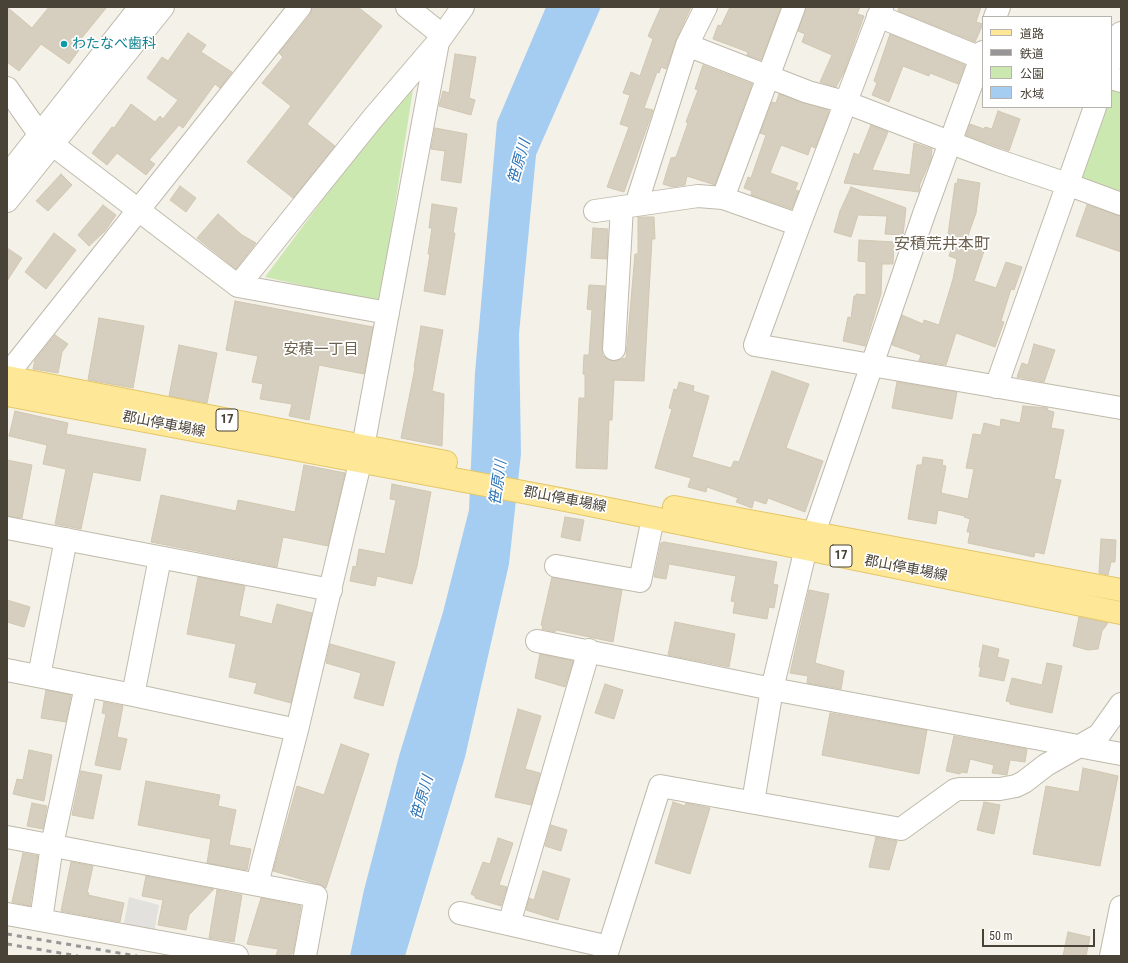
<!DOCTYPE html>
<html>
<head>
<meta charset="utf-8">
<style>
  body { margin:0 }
  #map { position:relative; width:1128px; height:963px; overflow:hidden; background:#f4f1e9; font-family:"Roboto Condensed","Noto Sans JP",sans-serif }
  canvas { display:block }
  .frame { position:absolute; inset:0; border:8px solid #484237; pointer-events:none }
  .legend { position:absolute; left:982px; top:16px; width:130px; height:92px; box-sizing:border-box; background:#fff; border:1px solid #b6b3af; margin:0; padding:5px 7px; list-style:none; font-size:12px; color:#484237 }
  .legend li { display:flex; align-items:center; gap:8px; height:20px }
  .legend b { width:20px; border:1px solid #b6b3af }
  .scale { position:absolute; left:982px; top:929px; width:113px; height:18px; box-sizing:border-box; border:2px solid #484237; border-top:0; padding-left:5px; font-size:12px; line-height:14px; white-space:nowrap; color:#484237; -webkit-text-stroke:3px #fff; paint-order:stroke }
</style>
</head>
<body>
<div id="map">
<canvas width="1128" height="963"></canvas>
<div class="frame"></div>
<ul class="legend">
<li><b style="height:5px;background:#fee898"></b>道路</li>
<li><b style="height:5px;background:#979797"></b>鉄道</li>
<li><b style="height:11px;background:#cce8b1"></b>公園</li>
<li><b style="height:11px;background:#a5cdf1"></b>水域</li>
</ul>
<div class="scale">50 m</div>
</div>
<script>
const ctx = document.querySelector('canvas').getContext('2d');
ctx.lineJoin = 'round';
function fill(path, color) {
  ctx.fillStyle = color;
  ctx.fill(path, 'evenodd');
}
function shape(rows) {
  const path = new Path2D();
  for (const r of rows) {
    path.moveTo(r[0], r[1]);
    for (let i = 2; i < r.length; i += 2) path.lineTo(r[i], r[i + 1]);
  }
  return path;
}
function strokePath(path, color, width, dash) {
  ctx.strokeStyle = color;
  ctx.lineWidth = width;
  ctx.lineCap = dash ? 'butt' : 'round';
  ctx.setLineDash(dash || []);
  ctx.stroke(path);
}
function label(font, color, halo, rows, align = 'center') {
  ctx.font = font + ' "Roboto Condensed","Noto Sans JP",sans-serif';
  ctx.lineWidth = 3.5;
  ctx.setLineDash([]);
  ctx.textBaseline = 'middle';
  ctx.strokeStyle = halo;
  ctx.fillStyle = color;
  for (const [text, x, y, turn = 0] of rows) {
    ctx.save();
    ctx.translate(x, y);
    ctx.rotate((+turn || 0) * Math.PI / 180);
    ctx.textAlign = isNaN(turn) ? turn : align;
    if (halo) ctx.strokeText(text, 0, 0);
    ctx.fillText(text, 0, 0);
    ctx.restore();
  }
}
fill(shape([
  [415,76,380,303,265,277],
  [1113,84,1121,86,1121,194,1076,178,1104,107,1111,107,1111,90]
]), '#cce8b1');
fill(shape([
  [129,897,159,905,154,934,123,928]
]), '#e3e1dd');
fill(shape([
  [546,7,601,7,536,155,519,334,521,454,509,564,465,757,405,956,350,956,364,890,399,756,443,612,469,510,475,373,497,122]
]), '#a5cdf1');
const building = shape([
  [7,7,32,28,49,7,107,7,80,40,84,43,69,64,41,44,19,71,7,62,7,7],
  [312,7,358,7,382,26,307,124,335,146,293,198,247,162,291,106,262,83,283,57,279,53,310,15,312,7],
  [661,7,691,7,676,40,666,69,661,67,659,73,657,72,644,108,653,110,624,192,607,187,629,127,620,124,630,95,623,93,631,72,640,76,653,39,648,36,661,7],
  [730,7,781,7,761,60,747,55,748,52,713,39,718,25,721,26,730,7],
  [806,7,860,7,857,14,864,16,844,72,836,87,820,82,832,55,802,42,805,34,798,31,806,7],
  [899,7,981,7,976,22,983,24,975,42,898,11,899,7],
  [188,33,206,45,201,52,232,72,220,88,215,84,183,128,179,125,149,160,155,164,146,175,117,153,107,165,92,153,112,127,114,128,131,104,155,122,160,116,163,119,178,100,147,78,162,57,168,61,188,33],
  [890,34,965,65,958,84,930,73,929,76,903,66,889,102,872,95,877,83,874,81,890,34],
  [455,54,476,57,469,98,475,100,471,115,439,106,443,91,449,93,455,54],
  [703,65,752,84,715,185,687,176,685,185,672,187,663,184,671,158,676,157,688,123,686,122,698,90,695,89,703,65],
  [779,94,828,110,829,112,815,148,811,146,808,155,781,145,770,173,798,183,795,190,799,191,792,209,751,195,752,191,744,188,748,177,751,178,766,135,760,133,772,102,776,103,779,94],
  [998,111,1020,119,1009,151,966,135,970,124,984,129,985,127,992,129,998,111],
  [871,125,888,132,872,170,910,175,914,143,932,149,931,159,920,184,919,192,844,183,854,153,859,155,871,125],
  [435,128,467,134,461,183,441,180,445,151,431,149,435,128],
  [61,174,72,185,48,211,36,201,61,174],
  [958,179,980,183,976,213,966,241,948,235,955,183,957,184,958,179],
  [180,186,196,198,186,212,170,200,180,186],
  [851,187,906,208,903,235,885,234,887,216,858,215,851,237,834,232,840,211,851,187],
  [432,204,457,208,453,233,455,233,445,295,424,291,430,254,428,254,432,228,429,228,432,204],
  [103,205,116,215,105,231,89,246,78,235,103,205],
  [1087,205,1121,216,1121,252,1076,236,1087,205],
  [218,214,242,235,256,243,236,269,197,238,218,214],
  [638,217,654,217,655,239,652,239,644,381,614,380,612,420,609,420,607,469,576,468,579,398,585,398,585,374,583,374,584,355,589,355,592,310,587,309,589,285,605,286,602,348,603,356,613,361,626,358,635,254,638,254,638,217],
  [593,228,608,229,607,259,591,258,593,228],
  [54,233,76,250,46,289,25,272,54,233],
  [859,240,894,242,893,264,882,264,881,294,865,346,843,341,848,317,851,318,854,296,856,296,856,294,866,295,866,262,858,261,859,240],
  [954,241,984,251,974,281,996,288,1006,262,1022,267,1014,290,1011,289,1001,321,1004,322,995,347,956,333,946,365,919,361,921,355,892,345,902,315,923,324,924,320,939,325,953,279,957,259,949,256,954,241],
  [7,248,22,258,7,281,7,248],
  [235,301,373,327,364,374,319,365,309,420,289,416,292,404,260,399,263,384,252,382,258,356,226,350,235,301],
  [99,318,144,326,133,388,88,380,99,318],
  [421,326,443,330,432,391,444,394,442,446,401,438,415,368,414,367,421,326],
  [55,335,68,344,62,352,58,373,33,369,35,360,55,335],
  [1034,344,1055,350,1044,382,1017,377,1022,363,1028,365,1034,344],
  [179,345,217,353,207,403,169,396,179,345],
  [772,371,809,384,786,448,823,461,805,512,768,498,766,504,754,500,752,508,736,502,738,498,707,487,706,492,688,487,691,478,655,468,672,409,669,408,674,389,677,390,679,382,694,386,693,391,709,396,692,457,731,468,734,461,739,462,772,371],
  [897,382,957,392,952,419,892,408,897,382],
  [1023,406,1048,408,1047,410,1054,412,1051,428,1064,430,1054,479,1061,480,1044,554,1035,552,1034,557,968,543,970,532,967,532,970,519,964,517,965,516,938,510,936,524,908,519,917,465,922,465,923,457,943,460,942,465,946,466,941,493,968,499,974,469,966,468,973,434,981,435,984,423,1000,427,1001,419,1020,423,1023,406],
  [15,411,68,423,66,434,146,449,140,481,93,472,81,529,55,524,66,469,43,464,47,445,9,436,15,411],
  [7,460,32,465,22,518,7,516,7,460],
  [304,465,345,473,328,546,283,537,277,567,151,542,161,495,236,511,238,500,295,512,304,465],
  [392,484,431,492,417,566,412,584,377,576,375,586,350,581,353,566,356,567,359,549,385,554,396,500,390,499,392,484],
  [565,517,584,520,580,541,561,537,565,517],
  [1101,539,1116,540,1115,562,1111,562,1108,575,1099,573,1101,539],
  [664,542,777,562,773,584,778,585,774,608,769,607,767,619,733,613,735,602,731,601,736,576,669,564,666,579,654,577,661,543,664,542],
  [198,577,245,586,239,616,272,624,277,604,312,613,291,703,254,693,257,683,229,677,236,644,187,634,198,577],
  [552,577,622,590,613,642,556,630,555,632,542,629,543,626,541,625,552,577],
  [809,590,829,594,815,663,844,671,841,689,807,683,808,676,790,673,809,590],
  [7,600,30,607,24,627,7,622,7,600],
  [1079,617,1108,623,1102,631,1098,649,1088,650,1073,646,1079,617],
  [675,622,735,634,729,667,668,655,675,622],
  [330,644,395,662,383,706,354,698,361,673,326,663,330,644],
  [983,645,999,649,997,657,1009,660,1004,681,979,676,981,667,979,667,983,645],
  [540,654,573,661,565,687,535,678,540,654],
  [1047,663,1062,666,1052,713,1010,704,1010,702,1006,701,1012,678,1042,685,1047,663],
  [605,684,623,690,614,719,595,713,605,684],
  [46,690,71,695,66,722,41,718,46,690],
  [104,702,123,706,117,737,127,739,120,770,95,765,106,714,102,713,104,702],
  [518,709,541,716,525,769,540,773,531,805,495,797,518,709],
  [830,713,927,730,919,774,822,755,830,713],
  [954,736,1027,749,1025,762,1010,760,1007,775,992,773,994,765,970,759,967,773,961,772,960,774,946,771,954,736],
  [341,744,369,754,326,888,318,884,273,871,297,786,324,795,341,744],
  [29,750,52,755,44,801,13,794,17,779,23,780,29,750],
  [1083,768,1118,776,1100,866,1033,854,1046,786,1079,792,1083,768],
  [81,771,102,775,93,819,72,815,81,771],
  [146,781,220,795,218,806,236,810,229,845,251,849,247,870,207,863,211,839,138,825,146,781],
  [673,802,685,806,686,803,710,808,690,874,655,863,673,802],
  [984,802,1000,805,994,834,977,830,984,802],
  [32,803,47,806,43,829,27,826,32,803],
  [551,825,567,830,561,851,545,846,551,825],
  [876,837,897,841,889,870,869,867,876,837],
  [498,838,513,843,499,885,507,887,501,906,475,898,475,896,471,894,483,862,490,864,498,838],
  [23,853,38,856,30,906,12,902,23,853],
  [71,862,93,866,87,893,89,893,88,895,124,903,120,922,61,911,71,862],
  [543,871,570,879,558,920,526,910,529,898,534,900,543,871],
  [146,876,214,889,189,915,186,930,158,925,163,900,142,896,146,876],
  [217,890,242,895,234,942,209,938,217,890],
  [261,898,301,906,293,953,289,956,276,956,278,949,247,944,261,898],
  [1068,932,1090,937,1086,956,1063,956,1068,932]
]);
fill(building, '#d6cebe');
strokePath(building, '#d1c7b1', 1);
const minor = shape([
  [407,7,442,35],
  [882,7,799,225,755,345,1121,408],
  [878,16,981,58],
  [995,17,999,7],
  [687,45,808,92,845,102,996,160,1067,184,1121,204],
  [1111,62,1121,33],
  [1111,78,1121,81],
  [7,88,40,135,238,286,388,313],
  [7,176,140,7],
  [723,198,794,7],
  [7,201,163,7],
  [636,205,687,45,706,7],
  [595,211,698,196,723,198,799,225],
  [238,286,373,118,438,42,463,7],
  [614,349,622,207],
  [7,375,300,7],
  [996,387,1095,107],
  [7,528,331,590],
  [556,566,640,581,653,518],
  [537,641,772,689,1121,754],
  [7,670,133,695,297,730],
  [39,676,66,539],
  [133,695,160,558],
  [753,802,772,689,806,548,814,533,924,214,983,52],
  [7,837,316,896,305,956],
  [257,884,297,730,360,463,438,42],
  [460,913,609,947],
  [7,914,237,956],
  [41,920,52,845,86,686],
  [509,924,589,650],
  [606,956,660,786,901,829,955,790,960,789,1000,789,1016,786,1024,782,1046,765,1099,735,1121,704],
  [1111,956,1121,907]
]);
const major = shape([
  [7,377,446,462],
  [7,395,560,499,1121,613],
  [674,507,1121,590]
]);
strokePath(minor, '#c0baab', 24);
strokePath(major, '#e4c767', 24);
strokePath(minor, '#fff', 22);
strokePath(major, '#fee898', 22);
strokePath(shape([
  [7,934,137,956],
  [7,944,78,956]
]), '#979797', 3, [5, 5]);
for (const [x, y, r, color] of [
  [64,44,4,"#0f9aa8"]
]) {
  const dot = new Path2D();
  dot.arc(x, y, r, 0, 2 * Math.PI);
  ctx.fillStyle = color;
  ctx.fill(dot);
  strokePath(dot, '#fff', 1.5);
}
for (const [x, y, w] of [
  [227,420,22],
  [841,556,22]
]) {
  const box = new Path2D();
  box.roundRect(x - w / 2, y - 11, w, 22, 3);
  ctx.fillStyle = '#fff';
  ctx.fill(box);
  strokePath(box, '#484237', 1);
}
label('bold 13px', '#484237', null, [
  ["17",227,420],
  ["17",841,556]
]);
label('14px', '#0d838f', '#fff', [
  ["わたなべ歯科",72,44]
], 'left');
label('14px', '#484237', '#fff', [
  ["郡山停車場線",164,425,11],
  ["郡山停車場線",565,500,11],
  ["郡山停車場線",906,569,11]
]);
label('italic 15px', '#2f74b5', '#fff', [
  ["笹原川",520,162,-74],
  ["笹原川",499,483,-82],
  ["笹原川",423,798,-74]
]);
label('15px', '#6b614e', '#fff', [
  ["安積一丁目",321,350]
]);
label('16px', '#6b614e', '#fff', [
  ["安積荒井本町",942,245]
]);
</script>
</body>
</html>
